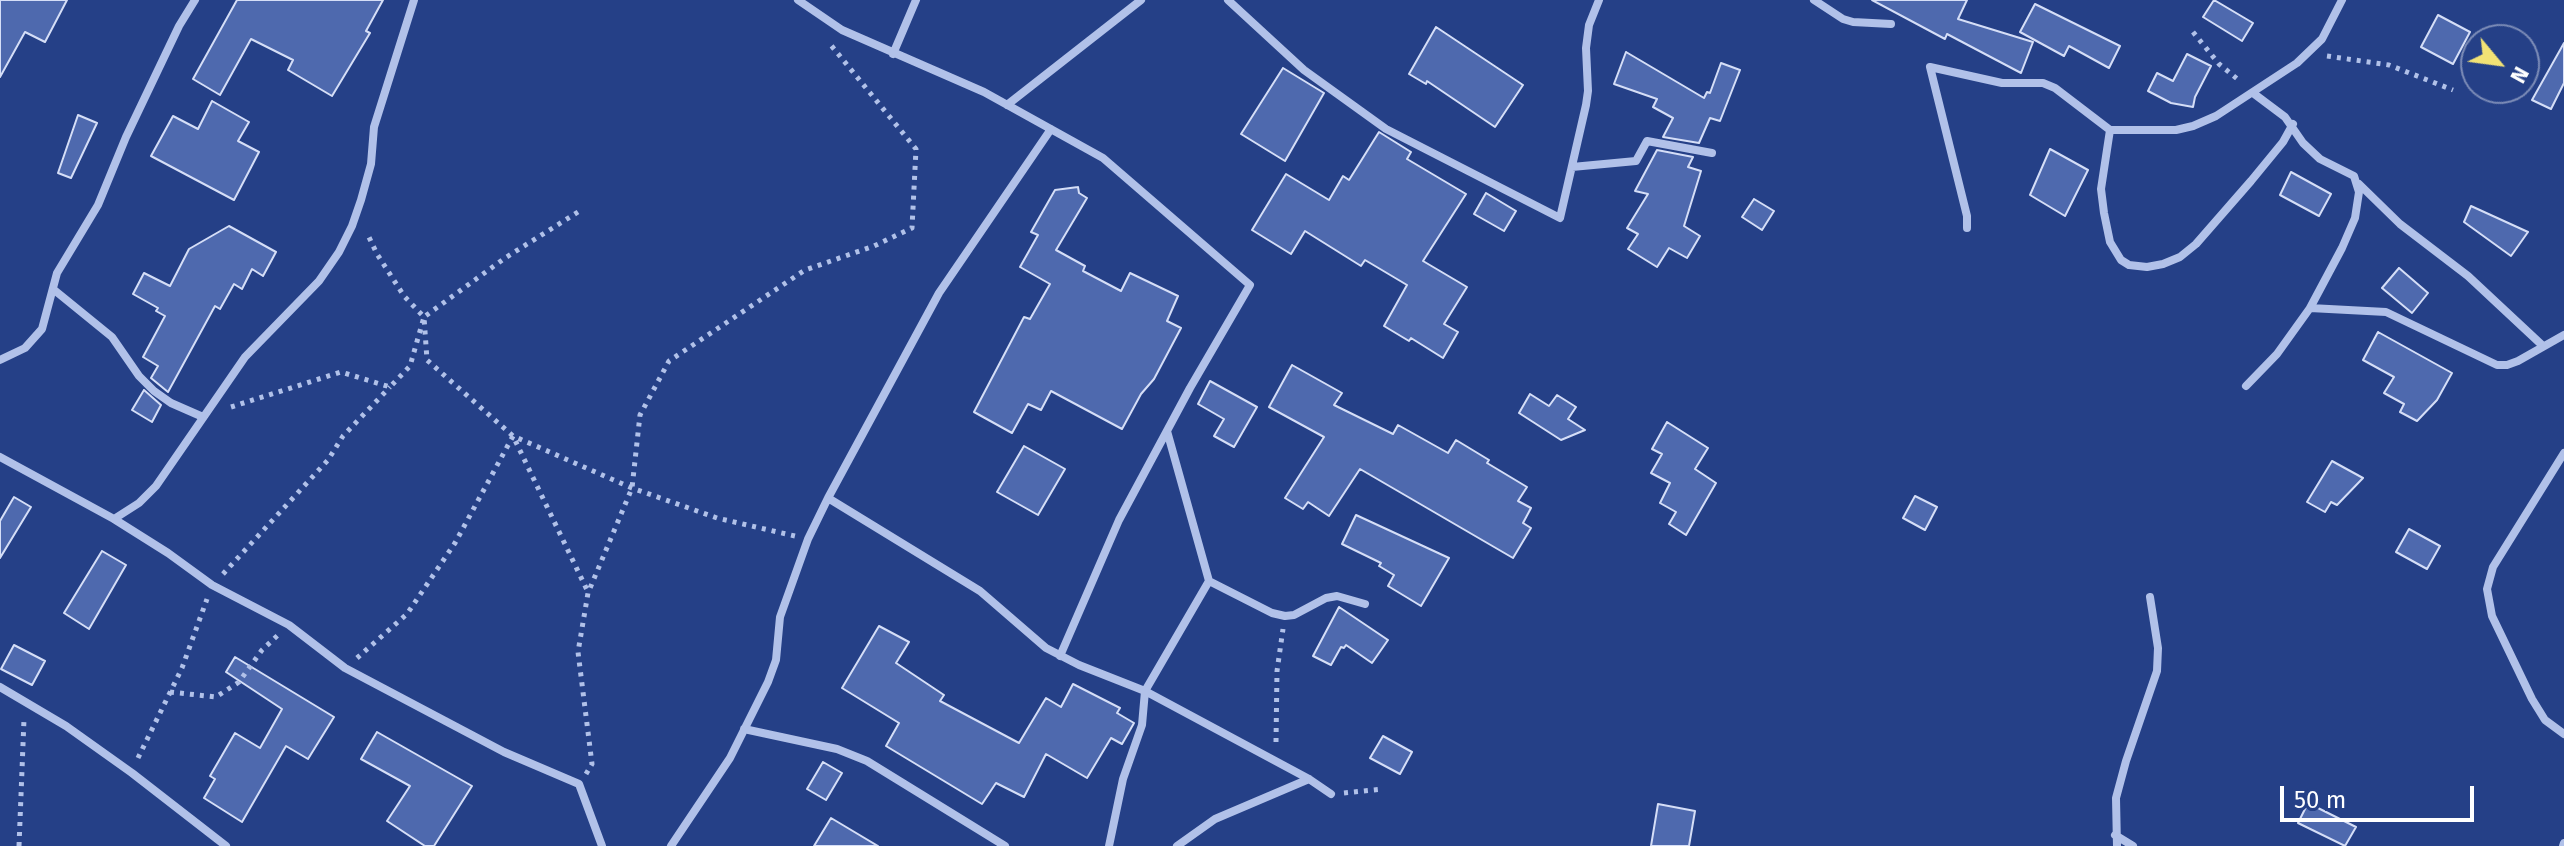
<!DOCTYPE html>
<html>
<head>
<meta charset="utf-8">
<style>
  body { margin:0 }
  #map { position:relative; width:2564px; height:846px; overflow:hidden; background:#254087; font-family:"Fira Sans",sans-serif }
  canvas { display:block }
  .north { position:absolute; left:2460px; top:24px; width:80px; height:80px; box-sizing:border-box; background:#254087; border:2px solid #7c8cb7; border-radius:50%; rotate:119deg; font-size:22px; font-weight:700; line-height:32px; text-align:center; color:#fff }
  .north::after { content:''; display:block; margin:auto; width:28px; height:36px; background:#f2e275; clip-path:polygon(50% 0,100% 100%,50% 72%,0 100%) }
  .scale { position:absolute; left:2280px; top:786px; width:194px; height:36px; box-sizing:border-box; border:4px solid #fff; border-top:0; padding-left:10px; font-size:24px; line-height:28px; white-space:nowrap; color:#fff; -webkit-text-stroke:6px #254087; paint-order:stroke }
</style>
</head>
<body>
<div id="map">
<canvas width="2564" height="846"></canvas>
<div class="north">N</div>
<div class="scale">50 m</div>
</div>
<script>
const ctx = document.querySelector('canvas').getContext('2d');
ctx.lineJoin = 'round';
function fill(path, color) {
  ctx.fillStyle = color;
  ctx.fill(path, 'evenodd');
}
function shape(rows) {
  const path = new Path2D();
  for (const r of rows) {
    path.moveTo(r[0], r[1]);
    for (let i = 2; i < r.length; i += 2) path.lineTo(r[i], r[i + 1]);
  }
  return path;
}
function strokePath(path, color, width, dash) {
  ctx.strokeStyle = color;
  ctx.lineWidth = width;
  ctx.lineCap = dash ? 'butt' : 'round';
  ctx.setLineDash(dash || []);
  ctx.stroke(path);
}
const building = shape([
  [0,0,67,0,45,42,25,32,0,77,0,0],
  [237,0,383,0,366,31,370,33,332,96,288,70,293,60,251,39,220,95,193,79,237,0],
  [1872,0,1967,0,1958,19,2033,42,2021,73,1947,34,1945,39,1872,0],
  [2214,0,2253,23,2242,41,2203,17,2214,0],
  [2035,4,2120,46,2109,68,2069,46,2064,56,2020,32,2035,4],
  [2438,15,2470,32,2453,64,2421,47,2438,15],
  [1436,27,1523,85,1495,127,1427,81,1426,84,1409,74,1436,27],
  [2564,43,2564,83,2551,109,2532,100,2564,43],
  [1626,52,1704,98,1707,92,1710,93,1721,63,1740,70,1720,121,1710,118,1699,143,1663,137,1673,118,1653,107,1657,99,1614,84,1626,52],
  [2187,54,2211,66,2195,97,2193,107,2171,103,2148,91,2157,73,2173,81,2187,54],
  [1283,68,1324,93,1285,161,1241,134,1283,68],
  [212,101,249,122,238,141,259,152,234,200,151,156,173,116,198,129,212,101],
  [78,115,97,123,71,178,58,173,78,115],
  [1379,132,1411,152,1407,159,1466,194,1423,261,1467,287,1444,324,1458,332,1443,358,1411,338,1409,341,1384,326,1407,285,1365,260,1361,266,1305,231,1291,254,1252,230,1286,174,1329,200,1343,176,1349,180,1379,132],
  [2050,149,2088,170,2065,216,2030,195,2050,149],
  [1657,150,1693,157,1688,167,1701,171,1684,226,1700,236,1687,258,1669,248,1657,267,1628,249,1638,234,1627,228,1648,194,1635,191,1657,150],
  [2291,172,2331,194,2319,216,2280,195,2291,172],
  [1078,187,1079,193,1087,198,1056,250,1085,266,1083,271,1121,291,1130,273,1178,296,1167,321,1181,328,1154,379,1141,394,1122,429,1051,391,1041,410,1028,404,1012,433,974,412,1024,317,1030,319,1050,284,1020,267,1038,235,1031,232,1055,190,1078,187],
  [1486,193,1516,211,1504,231,1474,214,1486,193],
  [1754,199,1774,211,1762,230,1742,217,1754,199],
  [2471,206,2528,232,2511,256,2464,222,2471,206],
  [229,226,276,252,263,276,252,269,242,289,234,284,220,309,215,306,168,392,151,378,158,366,143,357,165,316,156,311,158,308,133,294,144,273,170,286,189,249,229,226],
  [2399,268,2428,293,2412,313,2382,288,2399,268],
  [2378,332,2452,373,2437,400,2417,421,2400,412,2404,404,2384,393,2394,377,2363,360,2378,332],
  [1292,365,1342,393,1334,405,1393,434,1398,425,1448,453,1456,440,1489,460,1487,463,1527,487,1518,501,1531,508,1523,523,1531,528,1513,558,1360,469,1329,516,1308,502,1303,509,1285,498,1324,437,1269,407,1292,365],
  [1210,381,1257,407,1234,447,1214,436,1224,419,1198,404,1210,381],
  [144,390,161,405,152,422,132,410,144,390],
  [1530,394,1549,406,1557,395,1576,407,1568,419,1585,430,1561,440,1519,413,1530,394],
  [1667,422,1708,448,1695,469,1716,483,1686,535,1669,524,1676,512,1660,503,1670,483,1651,473,1662,454,1652,449,1667,422],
  [1024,446,1065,469,1038,515,997,492,1024,446],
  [2332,461,2363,478,2337,505,2331,502,2325,512,2307,502,2332,461],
  [1915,496,1937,507,1925,530,1903,518,1915,496],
  [14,497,31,507,0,558,0,521,14,497],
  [1356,515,1449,558,1421,606,1388,586,1394,575,1379,566,1381,563,1342,544,1356,515],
  [2409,529,2440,546,2427,569,2396,552,2409,529],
  [102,551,126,565,89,629,64,613,102,551],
  [1339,607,1388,640,1372,663,1346,645,1344,648,1341,647,1331,665,1313,656,1339,607],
  [879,626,909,642,896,663,944,695,940,701,1019,743,1046,698,1061,707,1073,684,1120,708,1117,713,1134,723,1122,744,1111,738,1087,778,1046,754,1024,797,996,783,982,804,886,746,899,723,842,688,879,626],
  [14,645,45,661,32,685,1,669,14,645],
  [235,657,334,717,308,759,286,746,242,822,204,798,215,779,210,776,235,733,260,748,282,709,226,672,235,657],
  [377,732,472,786,434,846,425,846,387,821,410,786,361,759,377,732],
  [1383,736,1412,752,1400,774,1370,758,1383,736],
  [823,762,842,773,826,800,807,789,823,762],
  [2308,803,2356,827,2345,846,2298,823,2308,803],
  [1658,804,1695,811,1689,846,1651,846,1658,804],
  [831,818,878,846,814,846,831,818]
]);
fill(building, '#4e69ae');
strokePath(building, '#d5def7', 2);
strokePath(shape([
  [2193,32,2219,64,2241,82],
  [2327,56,2389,65,2453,90],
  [578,212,505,258,424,317,427,360,513,436,588,592],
  [231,407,341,372,390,387,410,366,424,317,404,296,377,254,367,233],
  [223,574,328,460,343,436,390,387],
  [357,658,407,614,455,543,513,436,632,488,717,518,795,536],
  [170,692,216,697,239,682,262,650,278,635],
  [1276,742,1277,671,1283,629],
  [138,758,182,668,207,599],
  [586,774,592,764,578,652,588,593,632,488,640,415,669,361,805,270,874,246,912,228,916,149,830,44],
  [1344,793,1383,789],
  [19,846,24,719]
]), '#b1c1e9', 5, [4, 6]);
strokePath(shape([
  [798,0,842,30,984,92,1103,158,1250,285,1190,388,1119,520,1060,656],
  [1228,0,1304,70,1386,129,1560,218,1586,105,1588,91,1586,48,1589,25,1599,0],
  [1814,0,1843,19,1853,22,1891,24],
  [893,54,916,0],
  [1007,105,1141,0],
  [2110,130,2176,130,2193,126,2216,116,2297,63,2322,39,2342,0],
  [1572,167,1636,161,1647,141,1712,153],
  [2359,184,2400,224,2468,276,2543,346],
  [1967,228,1967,216,1930,67,2002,83,2043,83,2055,88,2110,130,2101,189,2104,213,2110,242,2121,260,2129,265,2147,267,2163,264,2180,257,2196,244,2251,181,2283,142,2293,124],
  [53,289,112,337,139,376,154,391,171,403,203,417],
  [2310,308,2386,312,2497,365,2507,365,2518,361,2564,335],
  [0,360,25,348,42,329,57,273,98,205,126,137,179,26,195,0],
  [2246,386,2277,354,2310,308,2342,248,2355,218,2359,192,2354,176,2320,159,2303,143,2285,117,2253,93],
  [1167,431,1209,581,1272,613,1285,616,1294,615,1326,598,1337,596,1365,604],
  [2564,453,2493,567,2487,589,2492,616,2532,699,2545,720,2564,734],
  [0,457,114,519,168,553,212,585,289,625,345,668,504,752,579,784,602,846],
  [828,498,980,591,1046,648,1079,665,1145,691,1309,779,1331,794],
  [114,519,139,503,156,486,245,357,319,281,339,252,352,226,361,200,371,164,374,127,414,0],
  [0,687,66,726,132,773,226,846],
  [744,729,837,749,867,761,1005,846],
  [2115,835,2133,846],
  [671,846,730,758,768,682,776,660,780,617,808,539,828,498,939,293,1051,129],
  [1109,846,1123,779,1142,725,1145,691,1209,581],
  [1177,846,1215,819,1309,779],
  [2117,846,2116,798,2126,761,2157,671,2158,648,2150,597],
  [2563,846,2564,843]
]), '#b1c1e9', 8);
</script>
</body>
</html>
